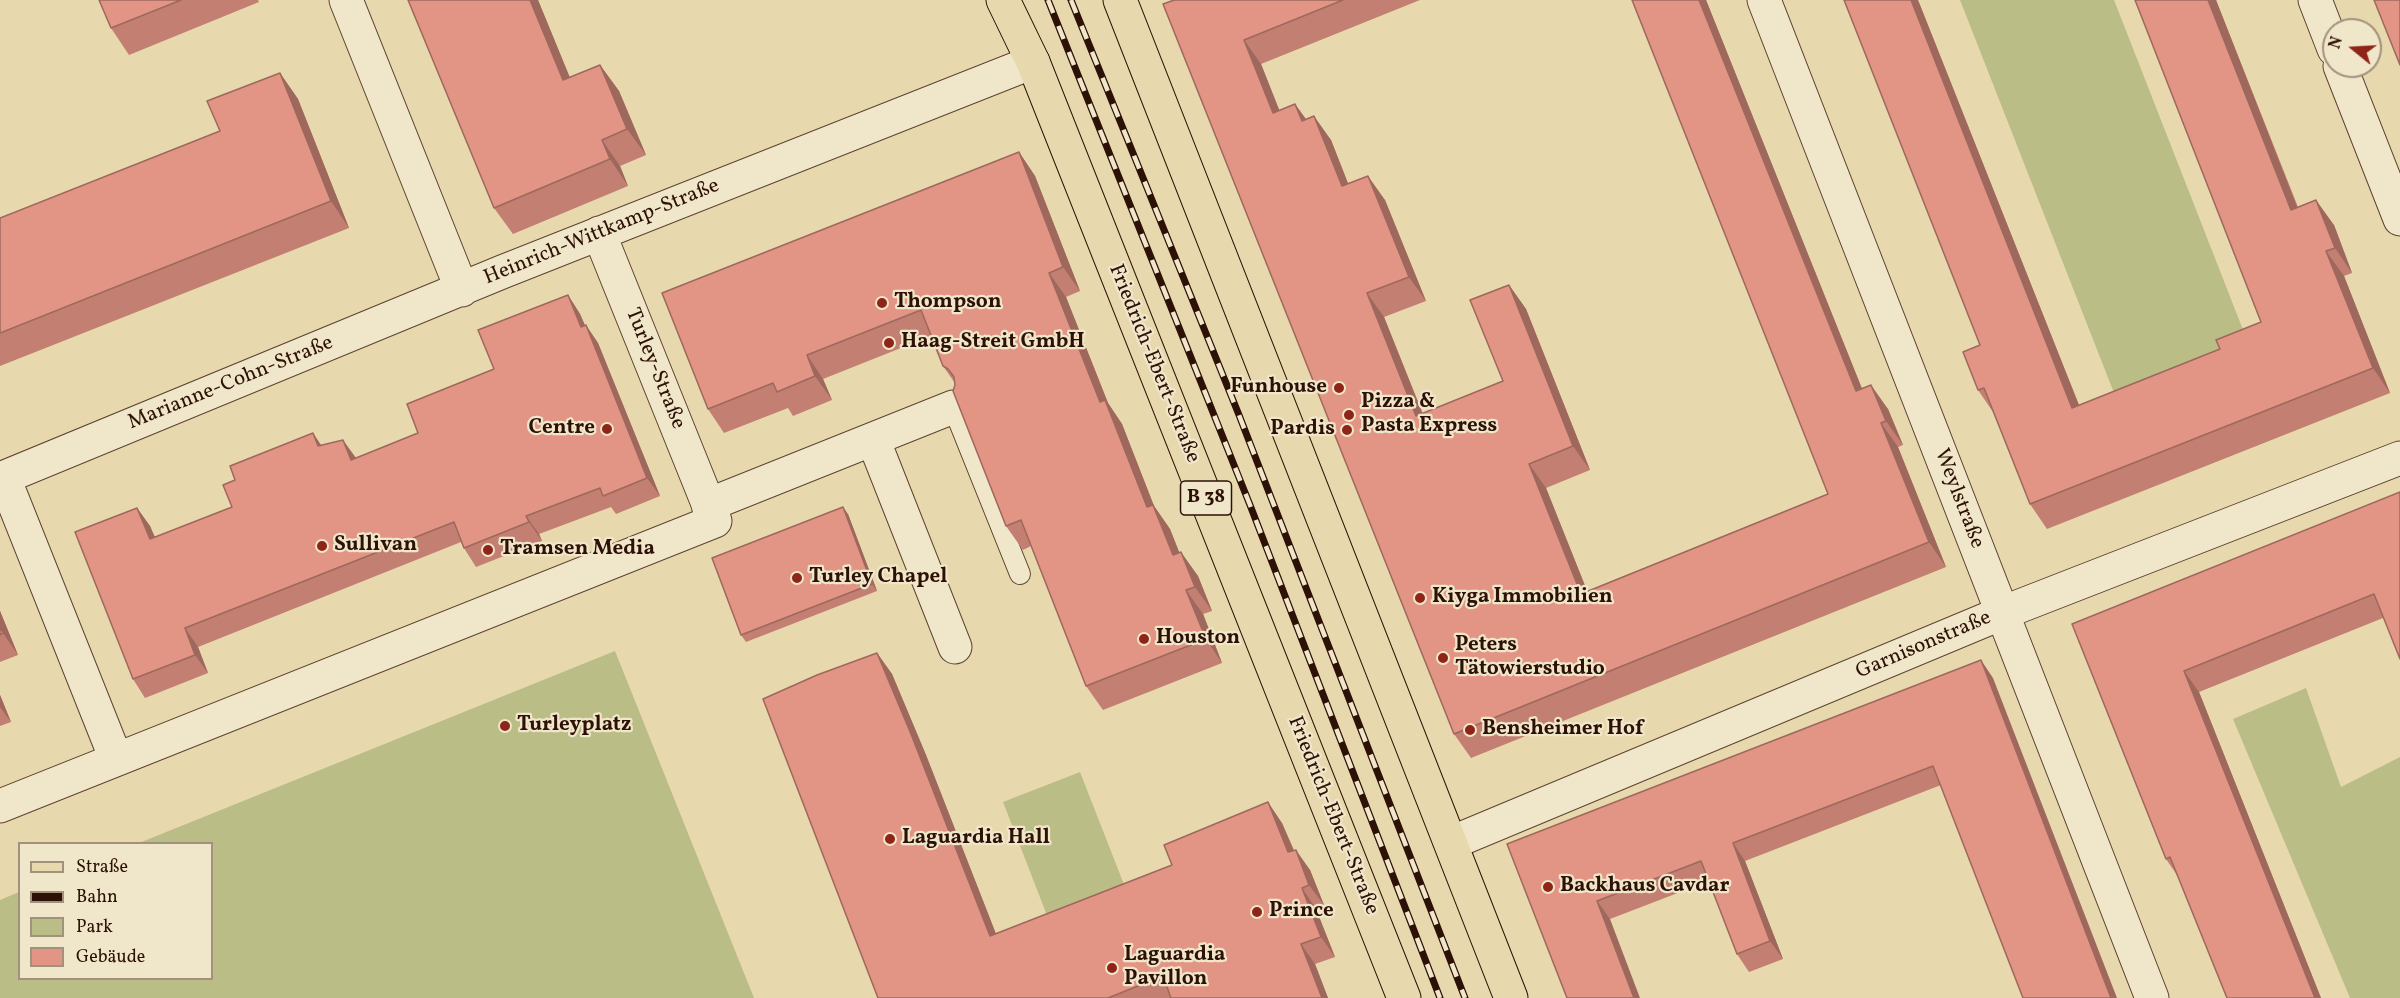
<!DOCTYPE html>
<html>
<head>
<meta charset="utf-8">
<style>
  body { margin:0 }
  #map { position:relative; width:2400px; height:998px; overflow:hidden; background:#e8d8ae; font-family:Vollkorn,serif }
  canvas { display:block }
  .legend { position:absolute; left:18px; top:842px; width:195px; height:138px; box-sizing:border-box; background:#f0e6ca; border:2px solid #a2917c; margin:0; padding:8px 10px; list-style:none; font-size:18px; color:#2d1106 }
  .legend li { display:flex; align-items:center; gap:12px; height:30px }
  .legend b { width:30px; border:2px solid #a2917c }
  .north { position:absolute; left:2322px; top:18px; width:60px; height:60px; box-sizing:border-box; background:#f0e6ca; border:2px solid #a2917c; border-radius:50%; rotate:288deg; font-size:16px; font-weight:700; line-height:24px; text-align:center; color:#2d1106 }
  .north::after { content:''; display:block; margin:auto; width:21px; height:27px; background:#8f2418; clip-path:polygon(50% 0,100% 100%,50% 72%,0 100%) }
</style>
</head>
<body>
<div id="map">
<canvas width="2400" height="998"></canvas>
<ul class="legend">
<li><b style="height:8px;background:#e8d8ae"></b>Straße</li>
<li><b style="height:8px;background:#2d1106"></b>Bahn</li>
<li><b style="height:16px;background:#bbbd86"></b>Park</li>
<li><b style="height:16px;background:#e29485"></b>Gebäude</li>
</ul>
<div class="north">N</div>
</div>
<script>
const ctx = document.querySelector('canvas').getContext('2d');
ctx.lineJoin = 'round';
function fill(path, color) {
  ctx.fillStyle = color;
  ctx.fill(path, 'evenodd');
}
function shape(rows) {
  const path = new Path2D();
  for (const r of rows) {
    path.moveTo(r[0], r[1]);
    for (let i = 2; i < r.length; i += 2) path.lineTo(r[i], r[i + 1]);
  }
  return path;
}
function strokePath(path, color, width, dash) {
  ctx.strokeStyle = color;
  ctx.lineWidth = width;
  ctx.lineCap = dash ? 'butt' : 'round';
  ctx.setLineDash(dash || []);
  ctx.stroke(path);
}
function label(font, color, halo, rows, align = 'center') {
  ctx.font = font + ' Vollkorn,serif';
  ctx.lineWidth = 4.5;
  ctx.setLineDash([]);
  ctx.textBaseline = 'middle';
  ctx.strokeStyle = halo;
  ctx.fillStyle = color;
  for (const [text, x, y, turn = 0] of rows) {
    ctx.save();
    ctx.translate(x, y);
    ctx.rotate((+turn || 0) * Math.PI / 180);
    ctx.textAlign = isNaN(turn) ? turn : align;
    if (halo) ctx.strokeText(text, 0, 0);
    ctx.fillText(text, 0, 0);
    ctx.restore();
  }
}
fill(shape([
  [1960,0,2114,0,2247,340,2114,393],
  [615,651,754,998,0,998,0,900,19,892,20,978,212,978,212,844,139,843],
  [2306,688,2341,787,2400,757,2400,998,2350,998,2233,719],
  [1080,772,1125,887,1048,918,1003,802]
]), '#bbbd86');
const lane = shape([
  [953,407,1020,574]
]);
const street = shape([
  [346,0,462,290],
  [1764,0,2152,998],
  [2315,0,2334,49],
  [2340,66,2400,219],
  [873,439,955,647],
  [4,478,116,759],
  [0,479,502,272,1033,62],
  [708,505,953,407],
  [0,806,715,521,599,233],
  [1451,843,2002,613,2400,458]
]);
const primary = shape([
  [1003,0,1033,62,1404,998],
  [1120,0,1511,998]
]);
strokePath(lane, '#5c4330', 22);
strokePath(street, '#5c4330', 35);
strokePath(primary, '#2d1106', 35);
strokePath(lane, '#f0e6ca', 20);
strokePath(street, '#f0e6ca', 33);
strokePath(primary, '#e8d8ae', 33);
const rail = shape([
  [1048,0,1250,505,1440,998],
  [1071,0,1239,415,1465,998]
]);
strokePath(rail, '#2d1106', 7);
strokePath(rail, '#f0e6ca', 4.5, [14]);
fill(shape([
  [99,0,258,0,259,2,129,55,111,28],
  [408,0,538,0,570,78,600,65,619,91,646,155,620,166,628,186,513,234,494,208],
  [1174,0,1420,0,1261,64,1279,110,1295,104,1306,119,1331,140,1348,184,1385,200,1426,301,1384,317,1423,414,1503,381,1509,285,1526,309,1590,470,1546,488,1587,591,1828,494,1632,0,1706,0,1862,389,1888,409,1903,445,1898,447,1946,567,1471,758,1454,734],
  [1918,0,2079,405,2220,349,2261,322,2135,0,2216,0,2298,207,2334,225,2352,273,2344,276,2390,393,2047,529,2030,504,1993,412,1978,390,1980,345],
  [280,73,298,99,349,228,0,366,0,218,220,131],
  [1019,152,1035,176,1080,291,1066,297,1108,403,1122,424,1154,506,1170,529,1179,553,1198,576,1212,611,1203,614,1222,663,1103,710,1086,686,1031,546,1023,550,1006,526,955,383,943,366,931,336,823,379,832,400,793,416,788,408,724,433,708,409],
  [568,295,580,314,585,325,598,343,660,496,616,514,611,507,539,534,542,541,476,567,464,548,461,542,198,647,208,673,145,698,133,679,137,508,150,526,155,537,232,507,313,433,321,446,356,458,418,433,494,369],
  [2400,492,2383,618,2199,692,2321,998,2227,998,2177,875,2166,859,2072,624],
  [848,514,877,591,746,642,741,635],
  [0,611,18,655,0,662],
  [877,653,892,674,926,755,996,934,1282,823,1294,850,1310,870,1324,905,1316,909,1335,957,1315,964,1328,998,878,998],
  [1993,678,1941,785,1745,861,1783,959,1749,972,1737,954,1709,881,1610,919,1507,844],
  [0,695,11,722,0,726]
]), '#c27f72');
fill(shape([
  [530,0,538,0,582,107,563,80],
  [1699,0,1706,0,1873,416,1856,391],
  [1911,0,1918,0,2090,433,2072,408],
  [2208,0,2216,0,2308,235,2291,210],
  [1244,40,1261,64,1290,137,1273,113],
  [600,65,619,91,646,155,627,129],
  [280,73,298,99,349,228,331,201],
  [1295,104,1312,128,1302,121],
  [1314,116,1331,140,1359,211,1342,186],
  [602,140,620,166,628,186,610,159],
  [1019,152,1035,176,1080,291,1063,267],
  [1368,176,1385,200,1426,301,1409,277],
  [2316,200,2334,225,2352,273,2335,248],
  [2326,251,2344,276,2390,393,2373,368],
  [1049,273,1066,297,1108,403,1122,424,1154,506,1170,529,1190,579,1173,555,1147,507,1100,402],
  [1509,285,1526,309,1590,470,1573,446],
  [1367,293,1384,317,1433,440,1416,416],
  [568,295,580,314,593,345,581,327],
  [586,325,598,343,660,496,647,478],
  [807,355,823,379,832,400,815,376],
  [1871,385,1888,409,1903,445,1886,421],
  [1881,423,1898,447,1946,567,1929,542],
  [313,433,325,451,318,446],
  [343,440,356,458,351,460],
  [1529,464,1546,488,1598,618,1581,594],
  [843,507,848,514,877,591,872,584],
  [137,508,150,526,163,558,150,539],
  [526,516,539,534,542,541,529,522],
  [1181,552,1198,576,1212,611,1195,587],
  [1186,590,1203,614,1222,663,1206,639],
  [0,611,18,655,3,633,0,626],
  [185,628,198,647,208,673,195,655],
  [877,653,892,674,926,755,1005,957,990,936],
  [1981,660,1993,678,2117,998,2111,998],
  [2184,671,2199,692,2321,998,2315,998],
  [0,695,11,722,0,707],
  [1268,802,1282,823,1303,873,1288,852],
  [1733,843,1745,861,1783,959,1770,941],
  [1296,850,1310,870,1324,905,1309,885],
  [1302,888,1316,909,1335,957,1321,937],
  [1597,901,1610,919,1640,998,1634,998],
  [1301,944,1315,964,1328,998,1322,998]
]), '#9e685d');
const building = shape([
  [99,0,181,0,111,28,99,0],
  [408,0,530,0,563,80,600,65,627,129,602,140,610,159,494,208,408,0],
  [1174,0,1343,0,1244,40,1273,113,1295,104,1302,121,1314,116,1342,186,1368,176,1409,277,1367,293,1416,416,1503,381,1470,300,1509,285,1573,446,1529,464,1581,594,1828,494,1632,0,1699,0,1856,391,1871,385,1886,421,1881,423,1929,542,1454,734,1163,4,1174,0],
  [1844,0,1911,0,2072,408,2220,349,2216,340,2261,322,2135,0,2208,0,2291,210,2316,200,2335,248,2326,251,2373,368,2030,504,1984,388,1978,390,1963,352,1980,345,1844,0],
  [2374,0,2400,0,2400,65,2374,0],
  [280,73,331,201,0,333,0,218,220,131,207,101,280,73],
  [1019,152,1063,267,1049,273,1100,402,1105,400,1147,507,1153,505,1173,555,1181,552,1195,587,1186,590,1206,639,1086,686,1021,520,1006,526,953,391,955,385,954,377,948,369,943,366,921,310,807,355,815,376,777,392,773,383,708,409,662,293,1019,152],
  [568,295,581,327,586,325,647,478,603,496,600,488,526,516,529,522,464,548,454,522,185,628,195,655,133,679,75,532,137,508,150,539,232,507,223,485,235,480,230,466,313,433,318,446,343,440,351,460,418,433,407,404,494,369,478,330,568,295],
  [2400,492,2400,659,2374,594,2184,671,2315,998,2227,998,2170,857,2166,859,2072,624,2400,492],
  [843,507,872,584,741,635,712,558,843,507],
  [0,626,3,633,0,635,0,626],
  [877,653,911,734,990,936,1172,865,1164,845,1268,802,1288,852,1296,850,1309,885,1302,888,1321,937,1301,944,1322,998,1171,998,1163,976,1108,998,878,998,763,699,817,675,877,653],
  [1981,660,2111,998,2023,998,1933,766,1733,843,1770,941,1737,954,1701,861,1597,901,1634,998,1567,998,1507,844,1981,660]
]);
fill(building, '#e29485');
strokePath(building, '#9e685d', 1.5);
for (const [x, y, r, color] of [
  [882,303,6,"#8f2418"],
  [889,343,6,"#8f2418"],
  [1339,388,6,"#8f2418"],
  [1349,415,6,"#8f2418"],
  [607,429,6,"#8f2418"],
  [1347,430,6,"#8f2418"],
  [322,546,6,"#8f2418"],
  [488,550,6,"#8f2418"],
  [797,578,6,"#8f2418"],
  [1420,598,6,"#8f2418"],
  [1144,639,6,"#8f2418"],
  [1443,658,6,"#8f2418"],
  [505,726,6,"#8f2418"],
  [1470,730,6,"#8f2418"],
  [890,839,6,"#8f2418"],
  [1548,887,6,"#8f2418"],
  [1257,912,6,"#8f2418"],
  [1112,968,6,"#8f2418"]
]) {
  const dot = new Path2D();
  dot.arc(x, y, r, 0, 2 * Math.PI);
  ctx.fillStyle = color;
  ctx.fill(dot);
  strokePath(dot, '#f0e6ca', 2);
}
for (const [x, y, w] of [
  [1206,498,51]
]) {
  const box = new Path2D();
  box.roundRect(x - w / 2, y - 17, w, 34, 4.5);
  ctx.fillStyle = '#f0e6ca';
  ctx.fill(box);
  strokePath(box, '#2d1106', 1.5);
}
label('bold 20px', '#2d1106', null, [
  ["B 38",1206,498]
]);
label('21px', '#2d1106', '#f0e6ca', [
  ["Heinrich-Wittkamp-Straße",602,233,-22],
  ["Friedrich-Ebert-Straße",1153,364,68],
  ["Turley-Straße",654,369,68],
  ["Marianne-Cohn-Straße",231,384,-22],
  ["Weylstraße",1958,499,69],
  ["Garnisonstraße",1924,646,-23],
  ["Friedrich-Ebert-Straße",1332,816,68]
]);
label('bold 21px', '#2d1106', '#f0e6ca', [
  ["Thompson",894,303],
  ["Haag-Streit GmbH",901,343],
  ["Funhouse",1327,388,"right"],
  ["Pizza &",1361,403],
  ["Pasta Express",1361,427],
  ["Centre",595,429,"right"],
  ["Pardis",1335,430,"right"],
  ["Sullivan",334,546],
  ["Tramsen Media",500,550],
  ["Turley Chapel",809,578],
  ["Kiyga Immobilien",1432,598],
  ["Houston",1156,639],
  ["Peters",1455,646],
  ["Tätowierstudio",1455,670],
  ["Turleyplatz",517,726],
  ["Bensheimer Hof",1482,730],
  ["Laguardia Hall",902,839],
  ["Backhaus Cavdar",1560,887],
  ["Prince",1269,912],
  ["Laguardia",1124,956],
  ["Pavillon",1124,980]
], 'left');
</script>
</body>
</html>
